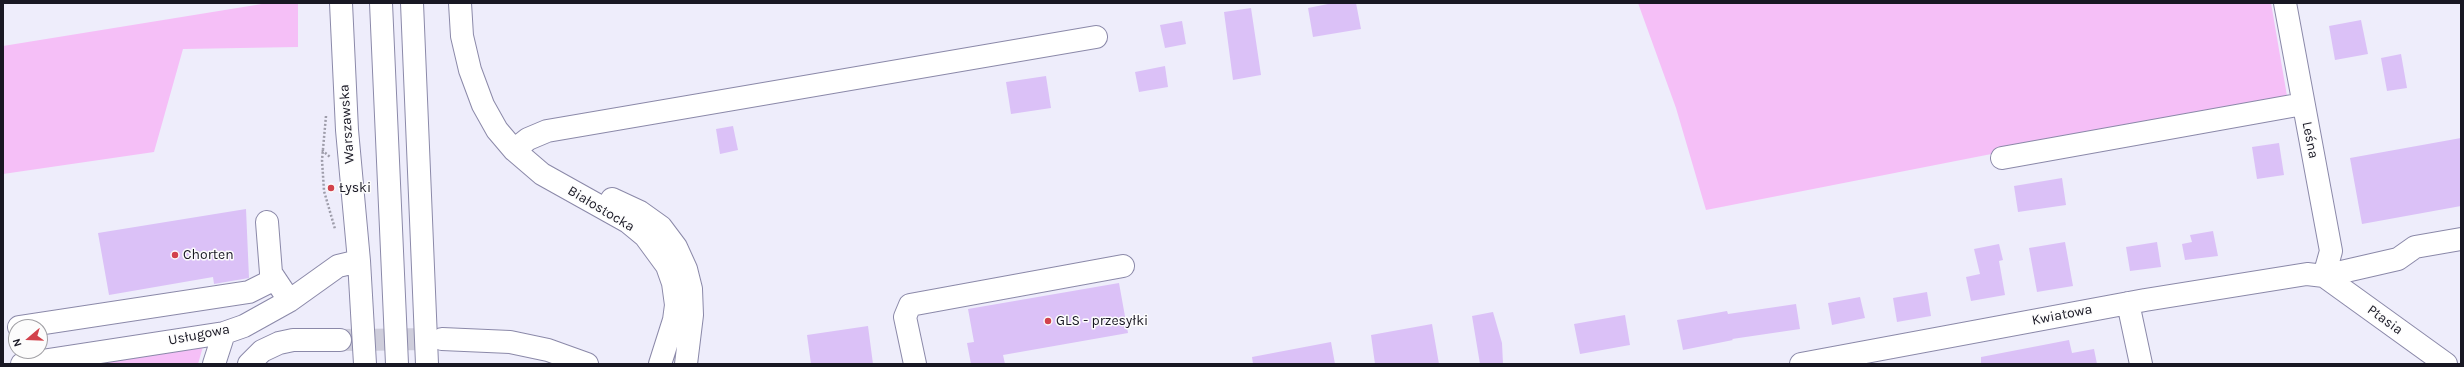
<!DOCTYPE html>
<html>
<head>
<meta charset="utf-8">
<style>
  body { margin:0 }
  #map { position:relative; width:2464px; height:367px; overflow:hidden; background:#eeedfb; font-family:Karla,sans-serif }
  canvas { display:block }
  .frame { position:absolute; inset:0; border:4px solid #181723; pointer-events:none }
  .north { position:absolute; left:8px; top:319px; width:40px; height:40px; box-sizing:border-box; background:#fcfcfc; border:1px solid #a1a0a5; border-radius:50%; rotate:251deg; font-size:11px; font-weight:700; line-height:16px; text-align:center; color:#181723 }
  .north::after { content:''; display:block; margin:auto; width:14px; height:18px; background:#d2424c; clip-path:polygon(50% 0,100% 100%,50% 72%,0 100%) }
</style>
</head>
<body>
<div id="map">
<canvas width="2464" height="367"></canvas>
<div class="frame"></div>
<div class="north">N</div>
</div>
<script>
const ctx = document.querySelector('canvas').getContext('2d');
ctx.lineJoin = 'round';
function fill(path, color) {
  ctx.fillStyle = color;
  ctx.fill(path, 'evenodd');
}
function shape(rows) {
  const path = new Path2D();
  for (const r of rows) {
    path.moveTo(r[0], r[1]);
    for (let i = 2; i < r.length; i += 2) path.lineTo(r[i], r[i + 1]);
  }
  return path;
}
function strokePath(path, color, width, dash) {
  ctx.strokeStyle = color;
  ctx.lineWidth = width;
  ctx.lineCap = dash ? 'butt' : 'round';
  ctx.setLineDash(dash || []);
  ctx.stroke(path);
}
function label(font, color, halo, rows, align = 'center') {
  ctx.font = font + ' Karla,sans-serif';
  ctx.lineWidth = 3;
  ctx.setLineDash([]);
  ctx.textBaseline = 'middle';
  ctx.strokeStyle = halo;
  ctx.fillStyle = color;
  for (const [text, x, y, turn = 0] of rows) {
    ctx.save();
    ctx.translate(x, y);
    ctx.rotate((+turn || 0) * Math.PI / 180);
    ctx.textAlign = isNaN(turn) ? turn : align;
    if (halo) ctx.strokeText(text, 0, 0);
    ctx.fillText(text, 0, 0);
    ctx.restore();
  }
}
fill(shape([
  [268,3,298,3,298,47,183,49,154,152,3,174,3,46],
  [1638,3,2271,3,2287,96,1706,210,1676,108],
  [204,343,198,364,68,364]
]), '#f5bff7');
fill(shape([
  [1333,3,1356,3,1361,29,1313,37,1308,8],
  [1251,8,1261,75,1233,80,1224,12],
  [2361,20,2368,54,2335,60,2329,26],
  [1182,21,1186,44,1165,48,1160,25],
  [2401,54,2407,88,2387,91,2381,58],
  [1165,66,1168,87,1139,92,1135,72],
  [1046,76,1051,108,1011,114,1006,82],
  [733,126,738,150,720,154,716,129],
  [2461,138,2461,206,2362,224,2350,158],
  [2279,143,2284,175,2257,179,2252,147],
  [2062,178,2066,205,2018,212,2014,186],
  [246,209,249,278,214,284,213,277,109,295,98,233],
  [2213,231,2218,256,2185,260,2182,244,2192,242,2190,235],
  [2065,242,2073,286,2037,292,2029,248],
  [2157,242,2161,267,2130,271,2126,247],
  [1999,244,2003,260,1999,261,2005,295,1971,301,1966,277,1980,274,1974,249],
  [1119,283,1128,333,1003,355,1005,364,971,364,967,343,974,342,968,309],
  [1927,292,1931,316,1897,322,1893,298],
  [1860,297,1865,318,1832,325,1828,303],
  [1796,304,1800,329,1732,339,1733,340,1683,350,1677,320,1727,311,1728,314],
  [1493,312,1502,343,1503,364,1480,364,1472,316],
  [1625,315,1630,345,1580,354,1574,324],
  [1432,324,1439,364,1375,364,1371,335],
  [868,326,873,364,811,364,807,335],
  [2069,340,2072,353,2094,349,2097,364,1981,364,1981,357],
  [1331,342,1335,364,1253,364,1252,357]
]), '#dbc1f7');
strokePath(shape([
  [340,340,442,339]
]), '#cecddb', 22, [22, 11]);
const minor = shape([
  [341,3,347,130,359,261,365,364],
  [460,3,462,36,470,70,483,105,497,130,514,150,542,174,628,222,645,236,667,266,673,283,676,305,674,320,660,364],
  [2285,3,2331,251,2324,276],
  [514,150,528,139,547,131,1096,37],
  [2002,158,2303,104],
  [612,199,640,212,661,227,676,247,686,269,691,289,692,315,686,364],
  [267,222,271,273,283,291],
  [2324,276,2446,364],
  [2128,303,2141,364],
  [19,327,249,292,275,279],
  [442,339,510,342,548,350,587,364],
  [22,364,224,333,244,326,289,301,338,266,359,261],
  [214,364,224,333],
  [249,364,262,351,279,343,293,340,340,340],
  [915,364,905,317,910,305,1123,266],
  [1801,364,2145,300,2307,274,2324,276,2398,259,2415,247,2461,239]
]);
const highway = shape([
  [381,3,397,364],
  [412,3,427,364]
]);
strokePath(minor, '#8b89a9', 24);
strokePath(highway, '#8b89a9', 24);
strokePath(shape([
  [326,116,322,160,324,191,335,229],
  [322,150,330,157]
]), '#9e9daa', 2.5, [2, 2]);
strokePath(minor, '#fff', 22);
strokePath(highway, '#fff', 22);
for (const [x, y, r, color] of [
  [331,188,4,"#d2424c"],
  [175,255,4,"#d2424c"],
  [1048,321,4,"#d2424c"]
]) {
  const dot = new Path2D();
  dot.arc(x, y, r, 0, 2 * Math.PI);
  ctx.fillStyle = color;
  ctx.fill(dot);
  strokePath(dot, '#fcfcfc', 1.5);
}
label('14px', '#181723', '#fcfcfc', [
  ["Warszawska",347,124,-94],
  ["Leśna",2310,140,79],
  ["Białostocka",601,209,31],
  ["Kwiatowa",2062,315,-11],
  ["Ptasia",2385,320,36],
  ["Usługowa",199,335,-11]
]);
label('14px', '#181723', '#fcfcfc', [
  ["Łyski",339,188],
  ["Chorten",183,255],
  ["GLS - przesyłki",1056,321]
], 'left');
</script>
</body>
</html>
